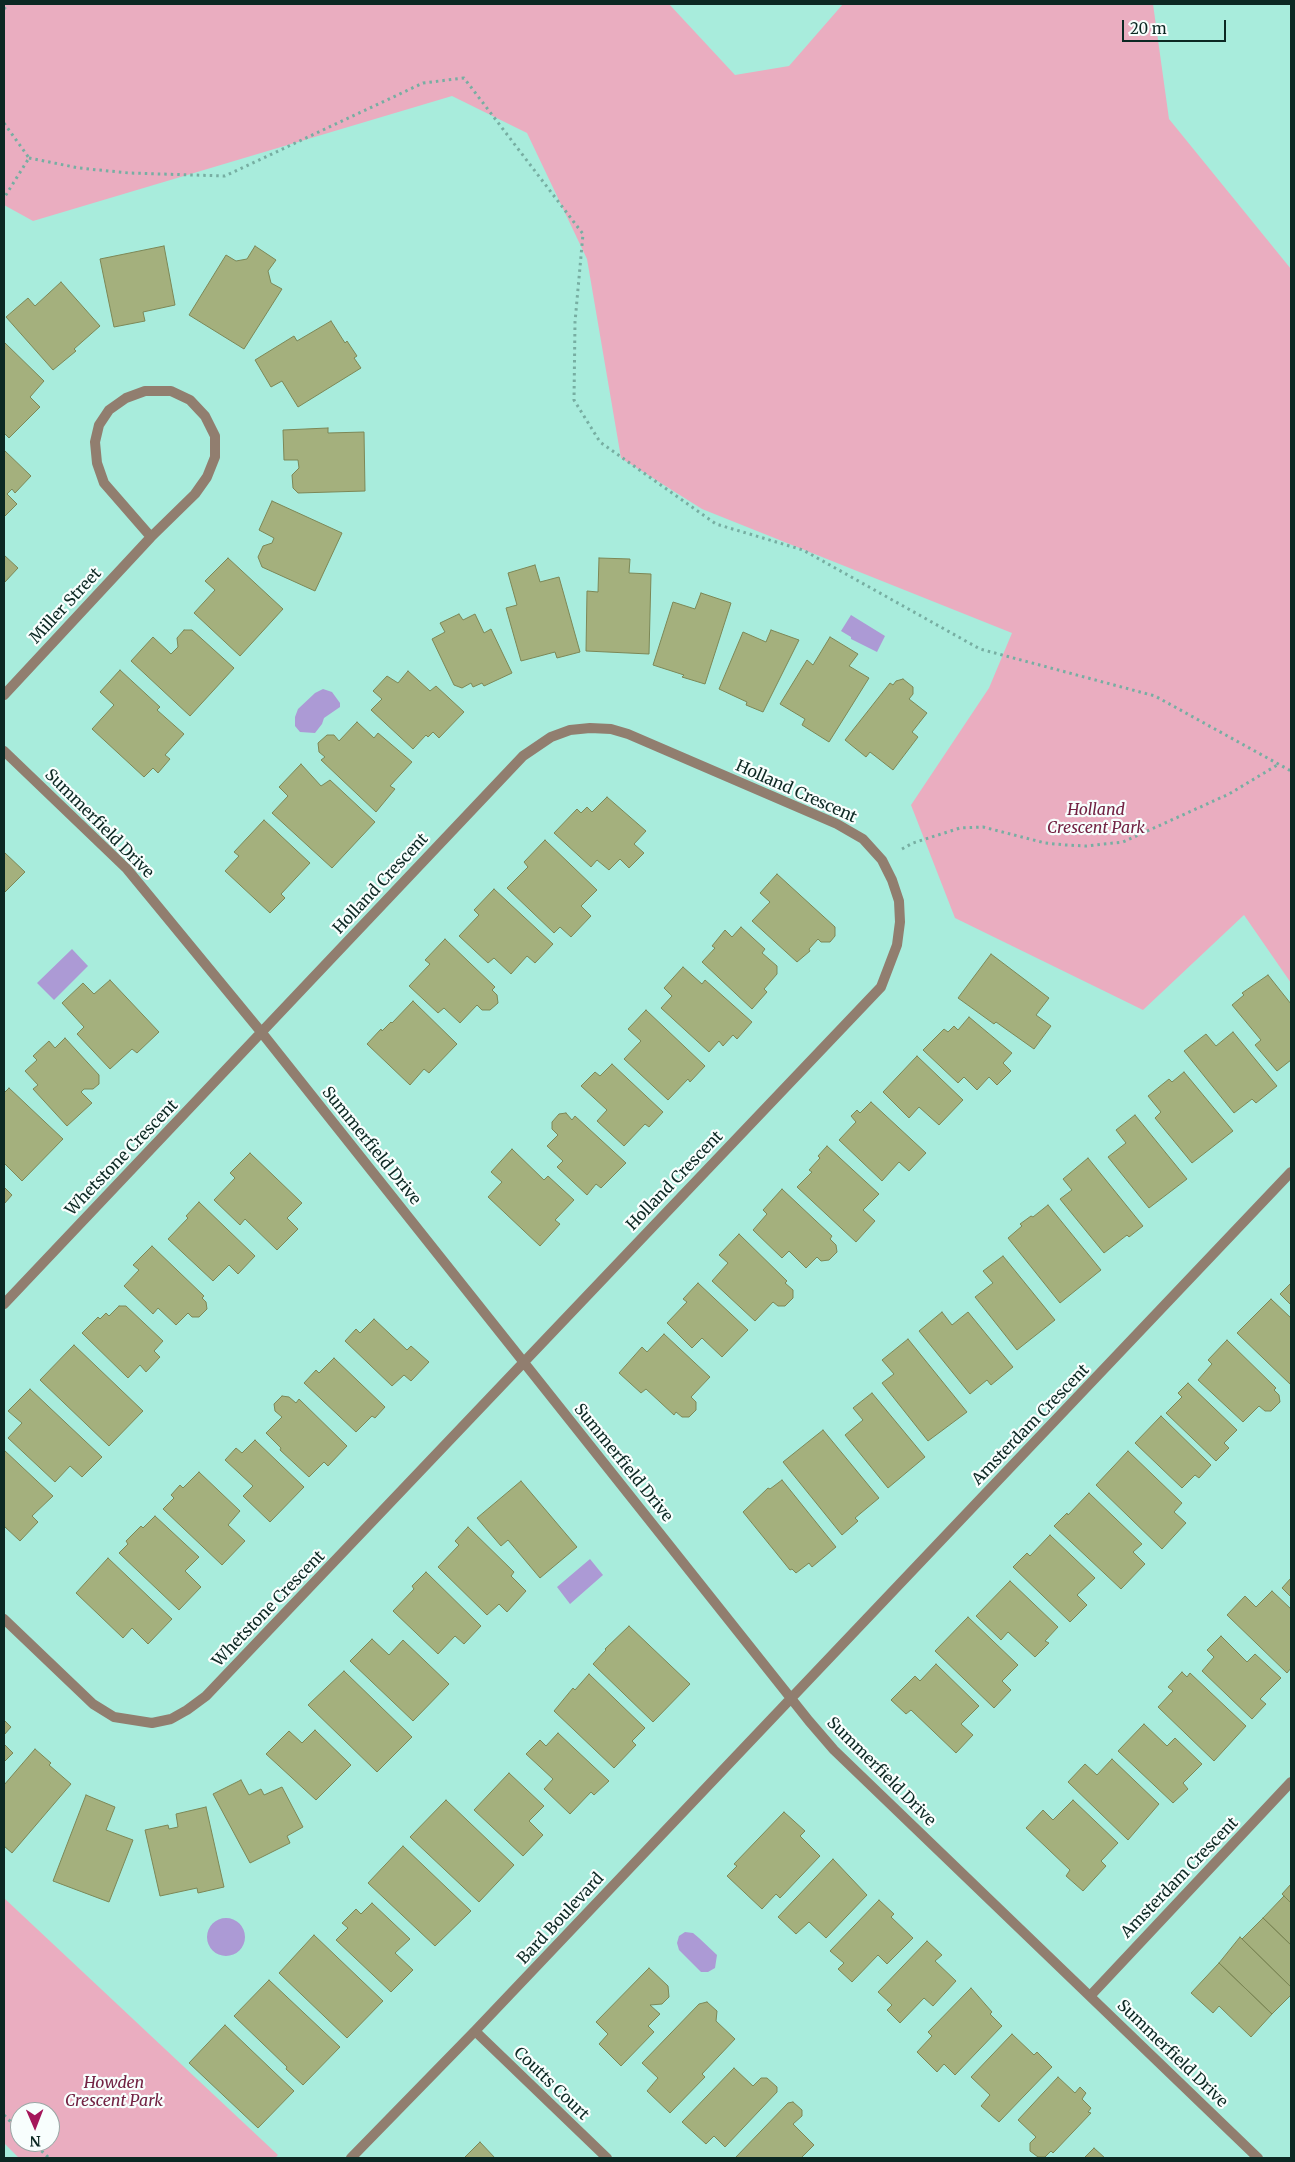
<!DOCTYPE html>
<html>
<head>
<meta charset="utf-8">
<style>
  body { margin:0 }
  #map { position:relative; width:1295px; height:2162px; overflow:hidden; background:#a8ecdc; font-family:Merriweather,serif }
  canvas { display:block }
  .frame { position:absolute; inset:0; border:5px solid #0c2823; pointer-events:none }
  .north { position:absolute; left:10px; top:2102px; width:50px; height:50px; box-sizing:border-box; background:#f8fefd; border:1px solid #9aa8a6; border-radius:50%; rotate:179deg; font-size:14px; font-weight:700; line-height:20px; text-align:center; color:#0c2823 }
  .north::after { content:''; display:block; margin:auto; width:18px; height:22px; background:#a5175b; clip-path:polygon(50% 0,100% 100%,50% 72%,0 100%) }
  .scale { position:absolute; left:1122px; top:20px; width:104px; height:22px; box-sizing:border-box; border:2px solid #0c2823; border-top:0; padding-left:6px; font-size:15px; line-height:18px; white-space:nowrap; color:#0c2823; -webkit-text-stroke:4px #f8fefd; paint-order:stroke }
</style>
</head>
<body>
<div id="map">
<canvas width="1295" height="2162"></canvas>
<div class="frame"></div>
<div class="north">N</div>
<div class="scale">20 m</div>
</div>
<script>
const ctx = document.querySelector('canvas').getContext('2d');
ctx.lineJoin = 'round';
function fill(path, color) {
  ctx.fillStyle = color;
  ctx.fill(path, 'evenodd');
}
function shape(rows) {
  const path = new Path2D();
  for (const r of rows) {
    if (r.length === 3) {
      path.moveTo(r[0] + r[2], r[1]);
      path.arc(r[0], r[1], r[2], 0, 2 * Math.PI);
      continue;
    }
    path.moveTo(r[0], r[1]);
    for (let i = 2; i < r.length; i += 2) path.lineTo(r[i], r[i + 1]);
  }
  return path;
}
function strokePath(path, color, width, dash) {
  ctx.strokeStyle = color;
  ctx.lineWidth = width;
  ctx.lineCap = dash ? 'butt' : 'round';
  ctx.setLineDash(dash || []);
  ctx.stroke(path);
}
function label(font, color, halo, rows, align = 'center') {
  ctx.font = font + ' Merriweather,serif';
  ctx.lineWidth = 4.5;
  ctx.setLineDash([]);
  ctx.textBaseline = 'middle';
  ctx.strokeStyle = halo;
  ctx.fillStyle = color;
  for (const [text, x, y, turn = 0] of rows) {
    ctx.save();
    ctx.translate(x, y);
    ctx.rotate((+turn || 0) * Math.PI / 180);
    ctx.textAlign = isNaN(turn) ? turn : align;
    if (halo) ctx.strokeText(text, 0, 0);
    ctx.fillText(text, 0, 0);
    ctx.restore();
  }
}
fill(shape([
  [4,4,669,4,735,75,789,66,843,4,1153,4,1169,119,1291,269,1291,983,1244,915,1143,1010,955,918,911,805,989,688,1012,633,702,509,621,458,587,259,527,133,452,96,33,221,4,205],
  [4,1898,278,2155,275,2158,19,2158,4,2143],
  [20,2112,50,2112,50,2142,20,2142]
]), '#eaadc0');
fill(shape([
  [851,615,885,636,877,652,851,639,851,637,841,631],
  [323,689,332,692,340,703,340,707,324,718,322,724,315,733,300,732,295,726,295,717,298,709,315,693],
  [72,949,88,966,54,1000,37,983],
  [590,1559,603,1575,570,1604,557,1587],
  [226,1937,19],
  [685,1932,693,1933,699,1938,717,1955,715,1968,708,1972,701,1972,679,1950,677,1943,679,1936]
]), '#ac9ad5');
const building = shape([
  [164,246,175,305,143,312,145,321,114,327,100,259,164,246],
  [255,246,276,260,268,271,271,283,282,289,244,349,189,315,226,255,236,261,247,259,255,246],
  [61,282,100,326,74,349,76,351,53,370,6,317,28,298,35,306,61,282],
  [331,321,345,343,347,341,357,356,354,358,361,368,298,407,282,381,271,387,255,360,294,336,297,341,331,321],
  [4,342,44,381,30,397,40,407,9,438,4,433,4,342],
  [328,428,328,433,364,432,365,491,298,493,293,488,292,475,299,468,298,460,284,460,283,430,328,428],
  [4,450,31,476,15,493,12,489,7,494,17,504,4,517,4,450],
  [272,501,342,533,315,591,262,567,258,557,263,546,272,543,274,538,259,530,272,501],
  [4,555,18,568,4,583,4,555],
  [228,558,283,609,240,656,194,613,215,590,205,581,228,558],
  [599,558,630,559,629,573,651,574,649,654,586,651,587,591,598,592,599,558],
  [535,565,540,582,559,577,580,652,557,658,555,652,521,661,506,608,517,605,508,573,535,565],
  [701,593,731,603,705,684,682,677,684,675,653,665,673,602,695,609,701,593],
  [459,614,463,620,475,614,484,633,491,629,512,673,484,686,482,683,473,687,471,683,462,688,454,685,432,639,445,632,440,623,459,614],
  [184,630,192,630,234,668,190,716,131,661,153,637,171,654,178,647,177,638,184,630],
  [771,630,799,640,763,712,746,705,747,702,719,689,743,632,766,642,771,630],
  [830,637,858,654,849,666,869,678,829,742,802,725,805,719,780,704,807,660,813,665,830,637],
  [120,670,160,707,157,710,184,734,165,755,170,759,158,773,153,768,144,777,92,729,114,705,100,692,120,670],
  [408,671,430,691,436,686,464,712,439,738,433,732,428,737,426,735,413,749,371,710,382,699,373,691,387,676,398,683,408,671],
  [903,679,913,687,913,694,909,699,927,713,912,732,918,737,893,770,870,752,866,757,845,740,890,683,893,685,896,681,903,679],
  [357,722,374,738,378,733,412,762,390,786,395,789,376,812,321,760,325,757,319,752,318,743,327,735,334,735,339,741,357,722],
  [301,764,321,786,330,780,375,822,332,868,272,813,288,796,279,787,301,764],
  [607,797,646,831,634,844,644,853,629,868,620,859,609,870,597,860,591,867,554,833,577,809,581,813,587,807,592,812,607,797],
  [264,820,310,863,281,894,285,898,270,913,225,871,239,856,234,852,264,820],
  [545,840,597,890,581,906,591,916,571,937,560,927,554,933,507,888,528,867,524,862,545,840],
  [4,852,25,872,4,893,4,852],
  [777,874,835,927,835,936,830,942,821,942,818,939,809,949,810,951,797,962,752,921,770,902,760,893,777,874],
  [494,889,553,944,535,963,527,956,511,974,494,958,488,963,459,936,479,915,474,910,494,889],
  [741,927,765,949,762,953,777,966,777,974,764,989,767,992,752,1009,702,962,715,948,712,946,725,930,732,937,741,927],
  [445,939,495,987,492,990,497,995,498,1003,490,1010,482,1010,477,1005,460,1023,444,1008,438,1013,409,986,430,964,425,960,445,939],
  [991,954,1049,998,1036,1015,1051,1026,1034,1049,996,1022,994,1024,958,998,991,954],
  [683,967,702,984,705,980,752,1022,737,1039,733,1035,723,1046,719,1041,709,1052,661,1008,672,996,664,988,683,967],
  [1268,975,1291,1004,1291,1060,1277,1071,1255,1045,1261,1040,1232,1005,1244,995,1242,993,1268,975],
  [110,980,159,1032,137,1053,132,1049,110,1069,77,1034,84,1027,62,1003,83,983,94,994,110,980],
  [413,1001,457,1044,429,1073,424,1069,410,1085,367,1044,381,1029,382,1031,391,1022,392,1023,413,1001],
  [646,1010,705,1066,690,1082,688,1079,668,1100,624,1059,641,1041,628,1029,646,1010],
  [969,1017,1012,1053,1003,1063,1011,1071,997,1085,989,1077,977,1090,964,1077,958,1083,923,1050,944,1029,948,1032,954,1026,958,1030,969,1017],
  [1233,1032,1277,1086,1256,1103,1252,1099,1234,1113,1184,1051,1206,1034,1216,1046,1233,1032],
  [65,1038,99,1075,99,1084,93,1089,84,1089,81,1092,92,1103,67,1126,33,1089,38,1085,25,1071,37,1060,33,1056,49,1041,55,1048,65,1038],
  [917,1056,963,1100,939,1125,919,1107,909,1118,883,1092,917,1056],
  [612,1064,663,1112,649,1127,645,1124,624,1146,597,1121,607,1110,581,1086,595,1072,600,1076,612,1064],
  [1184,1072,1233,1131,1192,1163,1155,1118,1161,1112,1148,1096,1169,1079,1172,1082,1184,1072],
  [9,1088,63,1139,22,1181,4,1163,4,1093,9,1088],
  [871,1102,926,1153,909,1171,899,1162,882,1181,839,1140,856,1122,851,1116,857,1110,860,1113,871,1102],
  [566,1113,572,1120,575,1116,626,1163,601,1188,596,1184,587,1195,557,1167,563,1161,547,1146,558,1135,552,1129,552,1122,559,1114,566,1113],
  [1135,1115,1187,1179,1149,1208,1108,1157,1126,1143,1116,1130,1135,1115],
  [827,1146,879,1194,863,1210,875,1221,856,1242,797,1187,812,1172,809,1170,820,1158,818,1156,827,1146],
  [512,1149,544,1180,548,1176,574,1200,555,1220,560,1224,540,1246,488,1197,502,1182,491,1172,512,1149],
  [250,1153,302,1203,287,1218,298,1229,277,1250,245,1219,240,1225,214,1200,235,1178,230,1173,250,1153],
  [1088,1158,1143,1226,1129,1237,1127,1235,1104,1253,1060,1199,1072,1190,1063,1179,1088,1158],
  [4,1187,12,1195,4,1204,4,1187],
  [782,1189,832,1236,830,1239,836,1245,837,1252,829,1260,821,1261,817,1257,806,1268,789,1251,782,1258,753,1230,767,1214,763,1210,782,1189],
  [199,1202,255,1256,238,1274,229,1265,213,1281,168,1239,188,1218,186,1216,199,1202],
  [1048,1205,1101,1270,1060,1303,1008,1238,1022,1226,1020,1224,1031,1216,1033,1217,1048,1205],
  [739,1234,787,1281,785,1283,793,1290,793,1298,785,1306,778,1306,773,1302,755,1321,712,1281,728,1263,719,1255,739,1234],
  [152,1246,204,1296,202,1298,206,1302,207,1309,199,1317,192,1317,188,1313,176,1325,158,1308,153,1314,124,1286,139,1270,133,1265,152,1246],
  [1003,1256,1055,1320,1017,1350,975,1297,993,1283,983,1271,1003,1256],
  [698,1283,748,1330,722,1357,702,1338,692,1348,667,1323,687,1302,683,1299,698,1283],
  [1291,1283,1291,1305,1280,1294,1291,1283],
  [1271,1299,1291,1318,1291,1385,1237,1333,1271,1299],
  [119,1306,126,1306,163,1341,154,1351,160,1357,146,1372,140,1365,128,1378,82,1333,98,1317,100,1319,106,1313,109,1316,119,1306],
  [942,1312,952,1325,968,1312,1013,1367,991,1385,987,1380,970,1394,919,1331,942,1312],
  [374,1319,407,1350,411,1346,429,1362,411,1381,404,1375,392,1386,345,1341,356,1329,360,1333,374,1319],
  [664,1334,710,1377,691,1397,696,1402,696,1410,689,1417,682,1417,676,1412,674,1415,646,1389,641,1393,619,1373,642,1347,647,1352,664,1334],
  [908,1339,967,1412,928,1441,882,1383,894,1374,882,1360,908,1339],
  [1227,1340,1276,1388,1274,1390,1279,1395,1280,1402,1271,1411,1265,1411,1259,1406,1243,1422,1198,1380,1212,1364,1208,1360,1227,1340],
  [74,1345,143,1411,109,1446,40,1380,74,1345],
  [334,1358,385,1407,375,1418,372,1416,356,1432,304,1383,316,1370,319,1373,334,1358],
  [1188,1383,1237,1430,1224,1443,1229,1448,1216,1461,1166,1413,1182,1397,1178,1393,1188,1383],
  [30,1389,102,1457,82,1477,70,1466,55,1482,8,1438,22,1423,8,1411,30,1389],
  [872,1393,925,1457,888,1488,845,1435,863,1420,853,1408,872,1393],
  [282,1396,289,1397,296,1403,299,1399,347,1446,328,1466,324,1462,309,1477,280,1450,281,1448,266,1433,282,1417,275,1411,274,1404,282,1396],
  [1161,1416,1211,1465,1199,1478,1195,1475,1182,1488,1135,1443,1161,1416],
  [823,1430,879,1498,855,1518,858,1521,842,1535,783,1462,823,1430],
  [255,1440,304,1487,270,1522,243,1496,253,1486,225,1460,236,1448,242,1453,255,1440],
  [4,1450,53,1496,32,1516,38,1522,20,1541,4,1526,4,1450],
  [1128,1451,1182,1503,1174,1512,1186,1523,1162,1549,1096,1485,1128,1451],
  [199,1472,240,1511,228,1525,245,1541,222,1565,163,1509,174,1498,171,1495,180,1485,183,1488,199,1472],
  [782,1480,836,1547,812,1567,809,1563,796,1573,792,1569,790,1570,743,1512,768,1488,770,1489,782,1480],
  [521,1481,577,1547,540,1578,508,1540,501,1546,477,1518,521,1481],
  [1089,1493,1142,1544,1133,1552,1145,1564,1121,1589,1054,1526,1067,1513,1068,1515,1089,1493],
  [155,1516,199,1557,185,1571,201,1587,179,1610,119,1553,128,1544,126,1541,141,1526,143,1528,155,1516],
  [468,1527,514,1572,511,1576,526,1591,507,1612,499,1604,487,1615,438,1567,459,1545,455,1541,468,1527],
  [1050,1535,1095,1578,1077,1595,1087,1605,1070,1622,1013,1567,1027,1553,1030,1556,1050,1535],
  [108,1558,172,1619,148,1644,132,1628,123,1638,76,1593,108,1558],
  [426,1572,481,1626,464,1644,455,1636,438,1654,393,1611,414,1589,412,1586,426,1572],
  [1291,1578,1291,1597,1282,1588,1291,1578],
  [1010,1581,1058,1627,1045,1641,1049,1643,1035,1657,1008,1632,1001,1640,976,1616,1010,1581],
  [1272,1591,1291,1609,1291,1668,1287,1673,1227,1615,1245,1596,1256,1607,1272,1591],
  [968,1617,1018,1665,1002,1681,1011,1690,994,1708,935,1651,968,1617],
  [629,1626,690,1684,653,1722,593,1664,606,1650,605,1649,629,1626],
  [1221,1636,1247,1662,1255,1654,1281,1678,1260,1699,1266,1704,1252,1719,1202,1671,1214,1657,1207,1650,1221,1636],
  [372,1639,389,1655,403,1640,449,1684,413,1721,350,1661,372,1639],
  [936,1664,979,1706,961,1724,973,1735,956,1753,911,1710,906,1714,891,1700,915,1676,920,1681,936,1664],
  [344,1671,412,1737,377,1772,308,1705,344,1671],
  [1182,1672,1187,1677,1190,1673,1246,1726,1214,1761,1158,1707,1173,1691,1168,1687,1182,1672],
  [589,1674,645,1728,632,1741,636,1745,614,1768,554,1711,573,1688,575,1690,589,1674],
  [4,1720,11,1727,4,1735,4,1720],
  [1144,1724,1167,1746,1175,1738,1202,1764,1183,1783,1188,1789,1173,1803,1118,1751,1144,1724],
  [315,1730,351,1765,316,1800,266,1754,289,1731,302,1743,315,1730],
  [558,1733,609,1781,594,1795,591,1792,570,1814,544,1789,553,1779,526,1754,540,1740,546,1746,558,1733],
  [4,1744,13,1753,4,1762,4,1744],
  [35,1749,51,1763,49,1765,71,1784,12,1853,4,1846,4,1785,35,1749],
  [1112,1759,1159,1804,1128,1840,1068,1782,1085,1764,1097,1775,1112,1759],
  [509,1773,544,1806,529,1821,543,1835,523,1856,474,1810,509,1773],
  [241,1780,249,1795,261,1789,264,1795,282,1787,303,1827,287,1836,290,1843,250,1863,213,1794,241,1780],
  [86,1795,115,1807,106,1830,133,1840,109,1902,53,1881,86,1795],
  [446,1800,514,1865,479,1902,410,1837,446,1800],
  [1073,1800,1118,1843,1101,1861,1106,1866,1083,1891,1066,1876,1070,1870,1026,1828,1043,1810,1053,1820,1073,1800],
  [206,1807,224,1887,198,1893,197,1888,160,1896,145,1830,168,1825,169,1829,178,1827,176,1814,206,1807],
  [784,1812,805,1831,800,1836,820,1856,780,1898,776,1894,762,1909,727,1876,737,1866,734,1864,784,1812],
  [403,1846,471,1911,435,1946,368,1883,403,1846],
  [833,1859,867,1895,826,1938,809,1922,796,1934,778,1917,833,1859],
  [1291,1884,1291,1903,1282,1894,1291,1884],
  [1284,1896,1291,1903,1291,1945,1263,1918,1284,1896],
  [879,1900,894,1914,891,1917,913,1938,887,1964,878,1955,852,1982,838,1969,844,1963,830,1951,879,1900],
  [372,1903,410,1939,395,1953,413,1970,391,1992,336,1940,348,1928,342,1923,356,1909,361,1914,372,1903],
  [1263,1918,1291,1945,1291,1987,1242,1939,1263,1918],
  [314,1935,383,2001,347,2038,279,1973,314,1935],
  [1240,1937,1291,1987,1291,1995,1272,2014,1219,1963,1240,1937],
  [927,1941,942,1955,935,1961,956,1981,933,2006,924,1998,900,2023,887,2010,892,2005,878,1992,927,1941],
  [1219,1963,1272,2014,1251,2037,1219,2006,1213,2013,1191,1993,1219,1963],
  [649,1968,668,1986,669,1997,662,2004,650,2005,660,2014,648,2026,654,2032,621,2066,599,2044,608,2034,596,2022,649,1968],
  [269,1980,340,2047,303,2085,286,2069,287,2067,234,2016,269,1980],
  [971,1988,992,2012,990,2014,1002,2026,955,2075,944,2064,937,2072,917,2052,932,2036,928,2032,971,1988],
  [707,2002,717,2011,716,2021,735,2039,702,2074,705,2077,670,2113,647,2091,658,2078,642,2063,699,2004,707,2002],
  [225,2025,294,2091,258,2128,189,2063,225,2025],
  [1012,2034,1034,2055,1037,2052,1052,2067,999,2122,981,2106,990,2095,971,2077,1012,2034],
  [734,2068,753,2086,761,2078,767,2078,777,2087,777,2092,725,2147,714,2136,706,2144,682,2122,734,2068],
  [1058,2077,1075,2093,1080,2087,1086,2093,1082,2099,1091,2108,1088,2112,1091,2113,1053,2153,1051,2151,1045,2157,1038,2157,1030,2151,1030,2143,1036,2137,1018,2120,1058,2077],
  [793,2102,802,2110,802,2116,793,2124,814,2145,801,2158,735,2158,788,2103,793,2102],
  [480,2142,495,2158,464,2158,480,2142],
  [1094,2148,1105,2158,1084,2158,1094,2148]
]);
fill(building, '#a4b07d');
strokePath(building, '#7c8756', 1);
strokePath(shape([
  [4,9,8,4],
  [4,123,29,158,4,198],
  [29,158,79,168,129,173,225,176,423,83,464,78,583,234,575,322,574,400,600,442,716,524,803,550,980,649,1155,696,1291,771],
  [902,849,913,843,960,828,983,827,1045,843,1065,845,1086,846,1123,842,1229,794,1279,764],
  [4,2115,20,2131],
  [32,2142,49,2158]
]), '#77aea2', 3, [2.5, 4]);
strokePath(shape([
  [4,695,151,537,195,494,207,477,215,457,215,436,205,416,190,400,171,391,145,391,126,398,109,410,99,425,95,442,97,463,104,483,151,537],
  [4,751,127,869,262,1033,809,1721,834,1750,1258,2158],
  [4,1304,523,756,551,737,570,730,590,728,611,729,628,734,837,824,863,839,882,860,892,880,899,901,900,922,897,945,881,987,206,1696,187,1710,171,1719,152,1723,114,1717,93,1704,4,1619],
  [1091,1995,1291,1782],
  [475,2031,607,2158],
  [351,2158,475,2031,1291,1172]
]), '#917e6f', 10);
label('16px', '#0c2823', '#f8fefd', [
  ["Miller Street",66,606,-47],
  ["Holland Crescent",796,792,24],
  ["Summerfield Drive",99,824,45],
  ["Holland Crescent",381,884,-47],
  ["Summerfield Drive",371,1146,51],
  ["Whetstone Crescent",122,1158,-46],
  ["Holland Crescent",675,1181,-46],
  ["Amsterdam Crescent",1031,1425,-46],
  ["Summerfield Drive",623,1463,51],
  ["Whetstone Crescent",269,1609,-46],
  ["Summerfield Drive",881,1772,45],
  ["Amsterdam Crescent",1180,1878,-46],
  ["Bard Boulevard",561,1919,-47],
  ["Summerfield Drive",1172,2054,44],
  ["Coutts Court",551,2084,44]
]);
label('italic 16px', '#722243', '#f8fefd', [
  ["Holland",1096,810],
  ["Crescent Park",1096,828],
  ["Howden",114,2083],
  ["Crescent Park",114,2101]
]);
</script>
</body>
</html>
